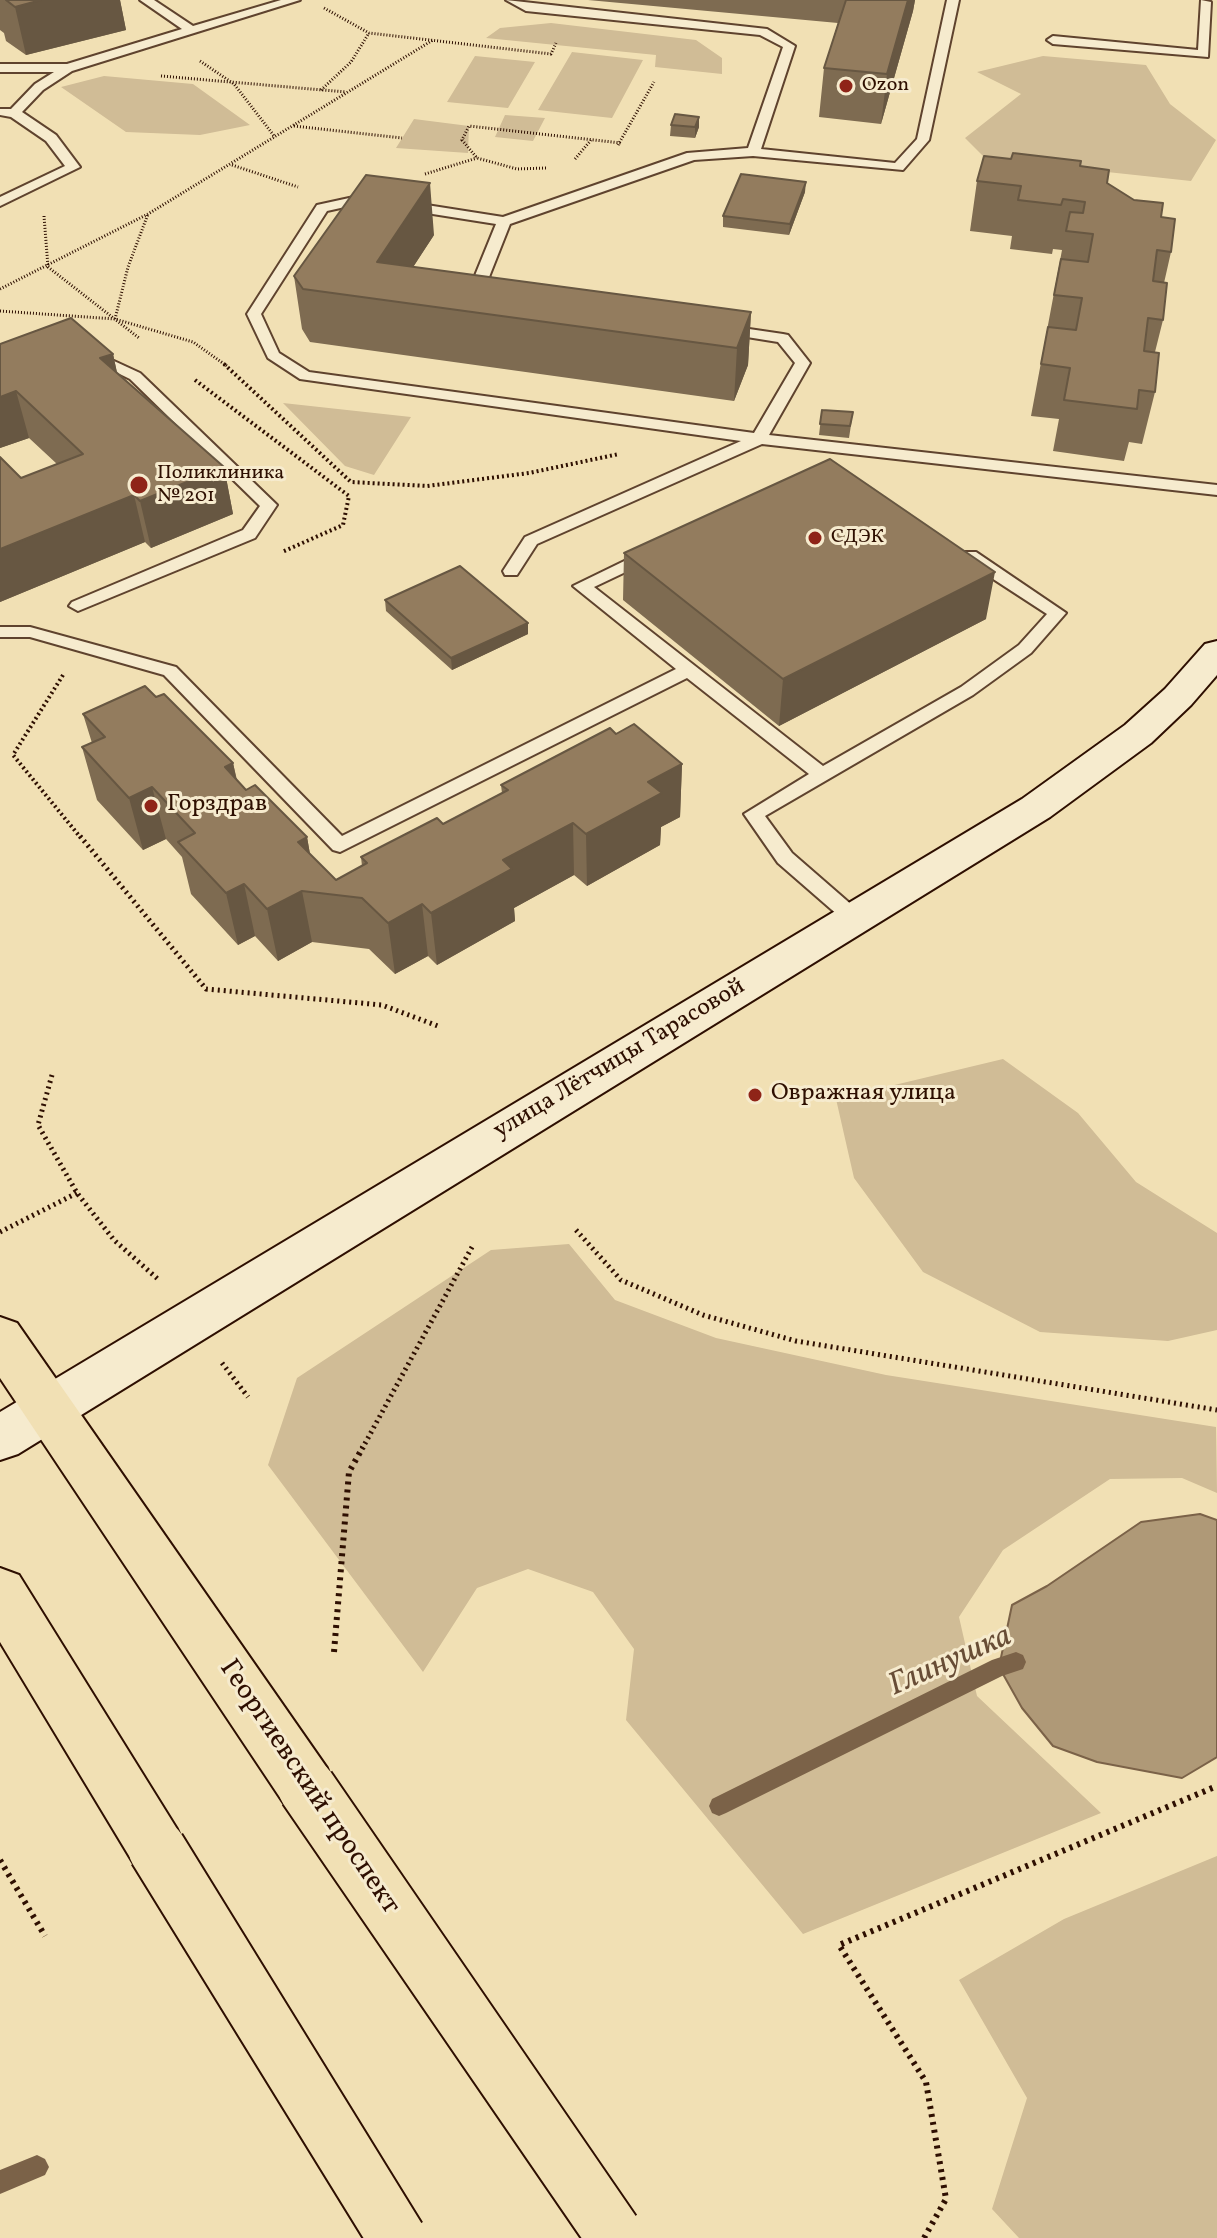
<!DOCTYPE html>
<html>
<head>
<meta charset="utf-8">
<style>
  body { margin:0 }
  canvas { display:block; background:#f1e0b4 }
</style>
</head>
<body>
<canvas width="1217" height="2238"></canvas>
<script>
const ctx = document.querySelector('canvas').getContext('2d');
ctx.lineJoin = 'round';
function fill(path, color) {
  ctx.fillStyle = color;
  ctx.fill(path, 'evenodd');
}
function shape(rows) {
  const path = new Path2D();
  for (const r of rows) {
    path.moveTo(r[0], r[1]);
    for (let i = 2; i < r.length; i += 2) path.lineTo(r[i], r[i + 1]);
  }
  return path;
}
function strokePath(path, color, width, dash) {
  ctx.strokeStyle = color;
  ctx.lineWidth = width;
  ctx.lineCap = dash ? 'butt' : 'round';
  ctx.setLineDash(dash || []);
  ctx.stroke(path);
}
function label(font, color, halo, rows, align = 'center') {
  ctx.font = font + ' Vollkorn,serif';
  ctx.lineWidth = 6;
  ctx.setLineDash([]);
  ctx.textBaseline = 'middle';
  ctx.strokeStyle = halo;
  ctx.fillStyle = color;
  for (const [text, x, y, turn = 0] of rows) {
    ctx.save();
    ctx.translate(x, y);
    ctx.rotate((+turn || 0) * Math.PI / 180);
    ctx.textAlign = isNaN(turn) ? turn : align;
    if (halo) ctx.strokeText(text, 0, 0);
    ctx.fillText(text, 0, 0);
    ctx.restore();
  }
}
fill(shape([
  [551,23,696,40,722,58,722,74,655,67,656,55,486,38,500,28],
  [572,52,643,60,612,118,538,110],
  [475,56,535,62,508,108,447,102],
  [1043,56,1146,65,1170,104,1216,140,1191,181,986,159,965,138,1021,94,977,72],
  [104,76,193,84,250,125,200,135,126,132,61,87],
  [505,115,545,118,533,141,495,137],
  [414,119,469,126,468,153,396,148],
  [283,403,411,417,374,475,345,466],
  [1003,1059,1078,1113,1136,1182,1217,1233,1217,1330,1168,1341,1040,1332,923,1272,854,1178,836,1099],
  [569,1244,615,1300,716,1338,886,1375,1216,1427,1217,1493,1182,1478,1110,1479,1003,1550,959,1617,977,1696,1101,1813,803,1934,626,1720,634,1649,593,1592,528,1569,477,1588,423,1672,268,1465,297,1378,491,1250],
  [1217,1856,1217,2238,1019,2238,992,2209,1027,2098,959,1980,1064,1919]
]), '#d0bc96');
const water = shape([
  [1200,1514,1217,1520,1217,1757,1182,1778,1097,1762,1053,1746,1022,1708,999,1667,1012,1605,1047,1586,1141,1522,1200,1514]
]);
fill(water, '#af9977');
strokePath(water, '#7b6248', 2);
fill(shape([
  [1016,1652,1023,1655,1026,1662,1023,1669,1002,1676,726,1813,719,1816,712,1813,709,1806,712,1799,992,1660,1016,1652],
  [37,2155,45,2159,49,2167,45,2175,0,2194,0,2170,37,2155]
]), '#7b6248');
const service = shape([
  [140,0,154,0,193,26,281,0,300,0,72,71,43,90,22,112,56,135,80,167,0,206,0,197,65,166,46,141,11,117,0,115,0,109,11,109,35,84,54,72,0,72,0,64,67,64,182,29,140,0],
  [506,0,767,29,795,46,761,149,895,163,917,139,947,0,959,0,929,140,903,170,753,156,694,160,510,224,489,277,511,295,504,299,474,278,496,224,363,203,327,211,261,314,279,353,309,372,754,433,795,363,778,342,722,333,715,329,722,325,783,334,788,335,810,363,769,435,1217,485,1217,495,762,444,537,544,517,575,505,575,503,571,525,537,741,441,300,379,268,358,247,314,317,205,363,195,503,217,687,153,748,148,783,47,760,35,526,11,506,0],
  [1201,0,1211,2,1208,57,1053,44,1047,40,1053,36,1198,50,1201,0],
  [88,349,140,373,277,505,255,538,78,611,69,606,72,602,243,530,260,506,130,379,83,356,83,350,88,349],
  [649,549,657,554,655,558,594,587,823,766,961,687,1019,645,1047,614,964,560,964,552,976,552,1066,613,1031,653,973,695,765,816,792,853,861,913,864,918,861,923,847,923,778,863,744,814,809,774,687,678,340,852,333,850,164,675,30,637,0,637,0,627,30,627,176,667,342,836,676,669,573,586,649,549]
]);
const secondary = shape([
  [1217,641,1217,675,1191,705,1151,743,1050,817,18,1454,0,1460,0,1412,1022,799,1125,725,1165,689,1205,644,1217,641]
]);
const primary = shape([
  [0,1317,17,1323,327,1768,335,1788,327,1808,307,1816,287,1808,0,1378,0,1317],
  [0,1568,19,1575,177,1829,186,1849,177,1869,157,1878,137,1869,0,1642,0,1568]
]);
strokePath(service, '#5f432e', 4);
strokePath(secondary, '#2e0f01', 4);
strokePath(primary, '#2e0f01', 4);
strokePath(shape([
  [324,8,369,33,551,54,556,43],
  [200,61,234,84,275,137],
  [161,76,346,92],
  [321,90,351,62,369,33],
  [294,126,402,138],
  [618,145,654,82],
  [575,159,591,140],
  [232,165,298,187],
  [546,168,517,169,477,158,462,140,469,126,621,143],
  [425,174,477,158],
  [44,216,48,267,139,338],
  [0,289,148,214,433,40],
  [0,311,115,319,193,342,227,366],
  [115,319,128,267,148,214]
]), '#2e0f01', 3, [1, 2]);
strokePath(shape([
  [224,364,351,482,427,486,529,473,619,454],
  [195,380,349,496,343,525,282,552],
  [63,675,13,755,81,838]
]), '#2e0f01', 4, [2, 3]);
strokePath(shape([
  [80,836,206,989,382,1005,438,1026],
  [52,1075,38,1125,77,1193,114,1240,160,1281],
  [576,1230,621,1280,703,1315,796,1341,1217,1410],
  [0,1232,77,1193],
  [222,1363,248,1397],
  [362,1449,472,1247]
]), '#2e0f01', 5, [2, 4]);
strokePath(shape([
  [334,1652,349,1472,363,1447],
  [0,1860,45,1936],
  [924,2238,946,2199,926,2082,839,1945,1217,1786]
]), '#2e0f01', 6, [3, 5]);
fill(service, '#f6ebce');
fill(secondary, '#f6ebce');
fill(primary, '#f1e0b4');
const primaryBridge = shape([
  [307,1788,612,2232],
  [157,1849,397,2238]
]);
strokePath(primaryBridge, '#2e0f01', 61, []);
strokePath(primaryBridge, '#f1e0b4', 57);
fill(shape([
  [0,0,120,0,126,30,26,55,6,41,4,33,0,30],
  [588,0,915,0,913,11,881,124,819,117,824,68,838,23],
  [671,125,699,127,695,138,670,136],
  [1080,166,1161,217,1171,252,1164,283,1163,320,1155,352,1155,392,1142,444,1129,442,1124,461,1053,451,1059,419,1031,416,1062,250,1053,249,1052,254,1010,249,1012,236,970,231,977,181],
  [805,192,789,235,723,227,723,216],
  [434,235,413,267,751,312,748,365,734,401,310,342,302,329,294,276],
  [0,344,113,354,117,373,224,467,233,514,151,548,145,542,0,602,0,457,21,478,57,464,29,438,0,448],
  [822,410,853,412,849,438,819,435],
  [624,553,986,619,779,726,623,600],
  [385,600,528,623,528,634,452,670,386,611],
  [156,697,233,763,237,780,246,790,307,837,310,854,336,880,362,866,361,857,443,824,502,793,501,785,616,734,682,764,680,817,661,827,660,845,587,886,574,875,514,908,515,921,437,965,428,956,395,974,369,949,312,942,278,961,255,936,238,945,191,894,182,857,166,839,143,850,97,800,82,747,92,743,83,714]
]), '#7e6b51');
fill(shape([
  [41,0,120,0,126,30,26,55,15,7],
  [908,0,915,0,913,11,881,124,887,74],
  [699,117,699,127,695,138,695,127],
  [806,182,805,192,789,235,790,224],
  [430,183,434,235,391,301,377,262],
  [751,312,748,365,734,401,737,348],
  [113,354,123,400,100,358],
  [16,391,29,438,0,448,0,397],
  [224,467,233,514,151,548,140,501],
  [134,495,145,542,0,602,0,549],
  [995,572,986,619,779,726,783,679],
  [528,623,528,634,452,670,451,658],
  [233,763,244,816,225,767],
  [682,764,680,817,661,827,660,845,587,886,586,834,648,782],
  [152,787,166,839,143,850,129,798],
  [573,823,574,875,514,908,515,921,437,965,431,913,503,860],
  [307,837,316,889,298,842],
  [244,884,255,936,238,945,226,893],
  [302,891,312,942,278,961,267,909],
  [422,904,428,956,395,974,388,923]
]), '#675742');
const building = shape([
  [6,0,41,0,15,7,6,0],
  [846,0,908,0,887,74,824,68,846,0],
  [675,114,699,117,695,127,671,125,675,114],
  [1013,153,1081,161,1080,166,1109,170,1107,183,1134,200,1163,203,1161,217,1175,219,1171,252,1157,250,1153,281,1167,283,1163,320,1148,318,1144,351,1159,353,1155,392,1139,390,1137,409,1064,400,1070,368,1041,364,1048,327,1076,330,1082,298,1054,295,1061,259,1088,262,1093,234,1066,231,1070,212,1083,213,1085,202,1063,199,1061,205,1018,200,1021,186,977,181,984,156,1011,159,1013,153],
  [741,174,806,182,790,224,723,216,741,174],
  [366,175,430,183,377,262,751,312,737,348,303,289,294,276,366,175],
  [71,318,113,354,100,358,224,467,140,501,134,495,0,549,0,457,21,478,83,454,16,391,0,397,0,344,71,318],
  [822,410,853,412,850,426,820,424,822,410],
  [830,459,995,572,783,679,624,553,830,459],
  [460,566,528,623,451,658,385,600,460,566],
  [145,686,156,697,164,694,233,763,225,767,246,790,255,785,307,837,298,842,336,880,367,863,361,857,437,818,443,824,508,790,501,785,610,728,616,734,634,724,682,764,648,782,662,793,586,834,573,823,503,860,512,869,431,913,422,904,388,923,362,898,302,891,267,909,244,884,226,893,178,842,195,833,152,787,129,798,82,747,105,737,83,714,145,686]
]);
fill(building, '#937c5e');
strokePath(building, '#675742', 2);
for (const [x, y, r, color] of [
  [846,86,8,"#8f2418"],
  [139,485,10,"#8f2418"],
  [815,538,8,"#8f2418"],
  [151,806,8,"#8f2418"],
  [755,1095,8,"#8f2418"]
]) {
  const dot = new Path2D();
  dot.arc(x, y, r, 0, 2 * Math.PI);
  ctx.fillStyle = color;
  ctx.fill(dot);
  strokePath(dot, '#f6ebce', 3);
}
label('20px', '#2e0f01', '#f6ebce', [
  ["Ozon",862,86],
  ["Поликлиника",157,474],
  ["№ 201",157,497],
  ["СДЭК",831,538]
], 'left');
label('24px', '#2e0f01', '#f6ebce', [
  ["Горздрав",167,806],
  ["Овражная улица",771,1095]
], 'left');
label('24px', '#2e0f01', '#f6ebce', [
  ["улица Лётчицы Тарасовой",620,1060,-31]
]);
label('28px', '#2e0f01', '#f6ebce', [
  ["Георгиевский проспект",308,1788,56]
]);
label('italic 32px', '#684d36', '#f6ebce', [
  ["Глинушка",951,1663,-24]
]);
</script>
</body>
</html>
